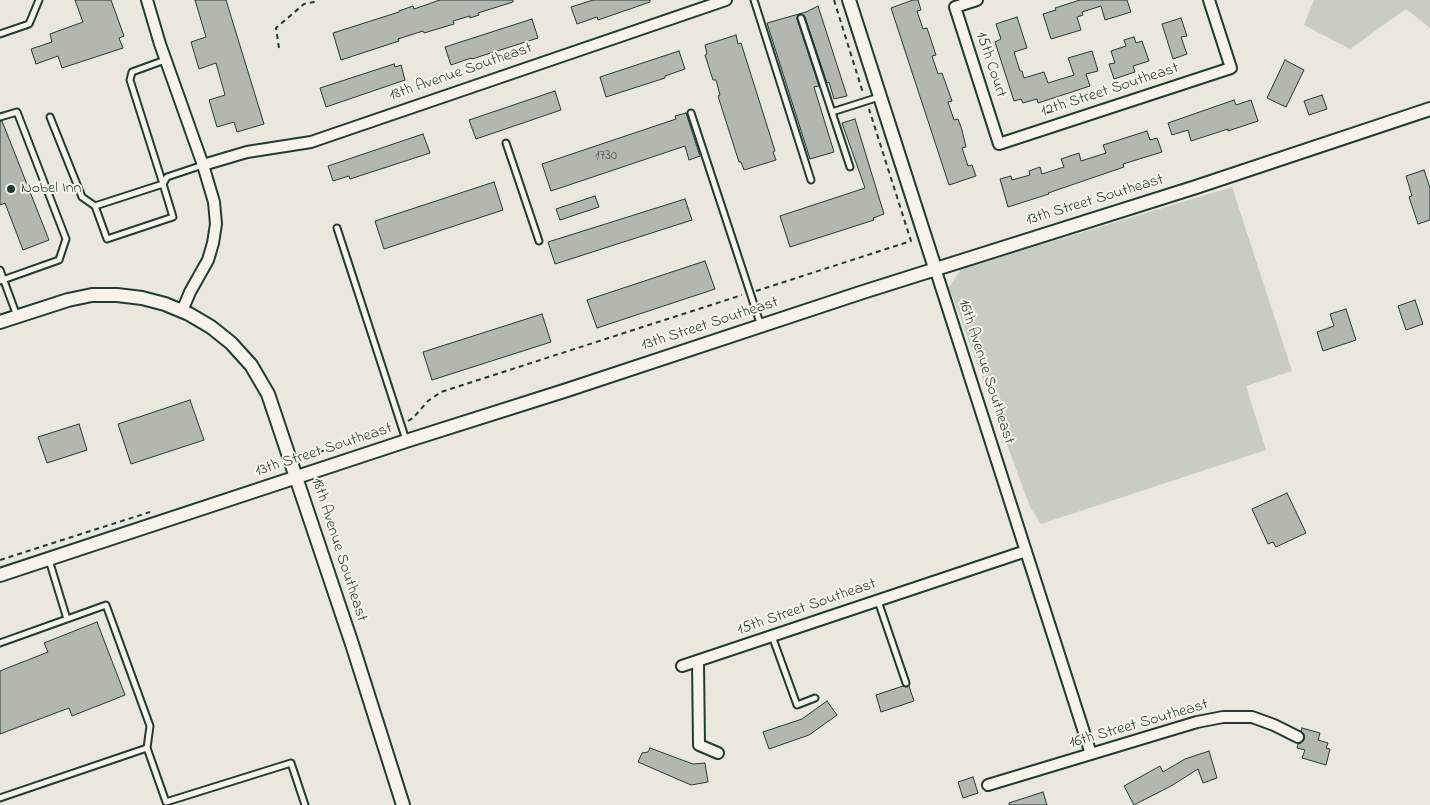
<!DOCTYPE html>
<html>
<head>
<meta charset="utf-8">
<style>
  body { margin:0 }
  canvas { display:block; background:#eae8dd }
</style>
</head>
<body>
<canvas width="1430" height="805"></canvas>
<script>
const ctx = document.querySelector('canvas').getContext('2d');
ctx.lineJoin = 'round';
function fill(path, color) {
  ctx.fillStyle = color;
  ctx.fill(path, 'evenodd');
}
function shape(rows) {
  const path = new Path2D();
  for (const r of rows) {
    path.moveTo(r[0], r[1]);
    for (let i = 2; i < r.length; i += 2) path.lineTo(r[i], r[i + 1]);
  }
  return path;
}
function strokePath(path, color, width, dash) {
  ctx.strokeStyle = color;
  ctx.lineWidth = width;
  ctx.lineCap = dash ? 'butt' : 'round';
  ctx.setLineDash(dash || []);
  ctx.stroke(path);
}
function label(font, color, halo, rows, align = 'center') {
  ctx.font = font + ' "Indie Flower",sans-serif';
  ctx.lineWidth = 4;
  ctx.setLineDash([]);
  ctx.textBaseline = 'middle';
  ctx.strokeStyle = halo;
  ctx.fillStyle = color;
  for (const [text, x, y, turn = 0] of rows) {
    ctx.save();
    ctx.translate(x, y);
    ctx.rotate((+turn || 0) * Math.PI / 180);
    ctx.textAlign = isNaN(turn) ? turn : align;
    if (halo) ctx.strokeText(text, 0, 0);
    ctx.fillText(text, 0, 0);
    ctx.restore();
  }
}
fill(shape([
  [1314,0,1430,0,1430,28,1406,9,1350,49,1304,25],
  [1232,187,1292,371,1246,386,1266,450,1041,524,1030,507,949,287,961,269]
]), '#c8ccc1');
const building = shape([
  [75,0,111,0,124,36,119,38,123,48,62,68,58,56,36,64,31,49,52,42,50,34,83,22,75,0],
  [195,0,226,0,264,124,237,132,234,122,217,127,209,100,225,95,216,63,199,69,191,42,206,37,195,0],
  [440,0,513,0,513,2,478,13,479,15,470,18,470,16,453,21,454,24,424,33,423,31,398,39,399,41,341,60,333,33,399,12,399,11,413,6,414,9,440,0],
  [593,0,650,0,650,2,598,20,597,17,577,24,571,7,593,0],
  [913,0,918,0,921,10,917,11,923,29,927,28,936,55,932,56,938,74,942,73,952,101,948,102,954,120,958,119,962,130,966,147,962,148,968,166,972,165,976,176,949,185,891,8,913,0],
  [1080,0,1127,0,1131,12,1105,20,1101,6,1082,12,1083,15,1077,17,1081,30,1051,39,1043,14,1056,10,1055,8,1080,0],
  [818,6,847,96,834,99,829,82,827,83,805,17,802,14,799,14,797,17,797,19,819,86,814,87,834,152,810,159,767,23,806,12,818,6],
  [1017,17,1027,48,1014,52,1020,71,1022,71,1024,78,1044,72,1048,83,1074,75,1068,58,1092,51,1098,71,1086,74,1090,86,1038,103,1037,99,1023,103,1021,99,1014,101,995,42,1001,39,996,24,1017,17],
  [1181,18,1187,36,1181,37,1187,54,1173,59,1162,24,1181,18],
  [532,19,538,38,472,59,471,58,451,65,445,47,532,19],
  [736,35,738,44,741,43,775,151,773,152,776,160,744,170,741,162,739,162,723,112,718,96,720,95,716,80,713,80,705,55,707,54,705,45,736,35],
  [1134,37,1136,43,1142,41,1149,61,1133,66,1135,72,1114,79,1109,64,1115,63,1111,51,1126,46,1124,40,1134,37],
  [679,51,685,69,665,76,665,78,606,97,600,77,679,51],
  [1285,60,1304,70,1286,107,1267,98,1285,60],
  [394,64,395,67,401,65,405,80,326,107,320,88,394,64],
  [555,91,561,110,476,139,469,120,555,91],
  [1322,95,1327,109,1309,115,1304,101,1322,95],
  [1234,100,1236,105,1251,100,1258,121,1228,131,1228,129,1191,141,1188,130,1172,135,1168,123,1234,100],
  [686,113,700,156,689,160,685,146,551,191,542,164,676,119,675,116,686,113],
  [855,119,884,214,873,218,874,220,790,247,780,216,865,188,842,123,855,119],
  [0,121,2,121,49,240,23,250,5,203,0,205,0,121],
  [1147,131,1150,140,1157,138,1162,152,1123,164,1124,167,1048,193,1049,194,1008,207,1000,179,1011,176,1012,180,1030,175,1029,171,1040,167,1042,174,1064,167,1061,159,1079,153,1081,161,1106,153,1103,145,1147,131],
  [423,134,430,153,350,179,349,176,333,181,328,166,423,134],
  [1424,170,1430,188,1430,220,1418,224,1409,197,1412,196,1406,176,1424,170],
  [494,182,503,210,384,249,375,221,494,182],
  [595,196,599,207,560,220,556,209,595,196],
  [685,199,692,220,555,264,548,242,685,199],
  [705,261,715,289,597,328,587,300,705,261],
  [1415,300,1423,324,1406,330,1398,306,1415,300],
  [1346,309,1356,340,1323,351,1317,332,1334,326,1330,314,1346,309],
  [542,314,551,342,432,380,423,352,542,314],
  [190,400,204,440,131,464,118,424,190,400],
  [79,424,87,450,47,463,38,437,79,424],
  [1287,493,1306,533,1276,547,1273,542,1268,544,1252,509,1287,493],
  [97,622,125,695,72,716,69,708,0,734,0,671,48,652,44,643,97,622],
  [903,686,906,687,909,686,914,701,881,712,876,695,903,686],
  [827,701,837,715,809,735,769,749,763,732,802,719,827,701],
  [1302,728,1320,733,1318,740,1328,743,1326,748,1330,749,1326,765,1302,758,1305,750,1297,748,1298,744,1301,743,1304,740,1304,734,1301,731,1302,728],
  [650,748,693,764,705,763,708,782,691,785,638,762,642,753,648,752,650,748],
  [1209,751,1217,778,1203,783,1198,769,1171,786,1134,805,1124,786,1160,766,1163,772,1185,759,1209,751],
  [973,777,978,793,963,798,958,782,973,777],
  [1043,792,1047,805,1009,805,1009,803,1043,792]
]);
fill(building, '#b2b8ae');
strokePath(building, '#1f3d34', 1);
const service = shape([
  [754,0,811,180],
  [801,18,850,167],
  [0,34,29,24,39,0],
  [165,60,132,72,130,80,163,184,173,217,107,239,95,206,163,184,167,177,203,165],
  [832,112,879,97],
  [691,113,761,326],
  [0,117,17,112,66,239,59,260,0,281],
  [50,117,82,197,95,206],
  [506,143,539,241],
  [337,228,406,440],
  [0,270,17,316],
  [878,601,906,683],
  [67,619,106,605,150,726,147,748,166,802,291,763,305,805],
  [772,636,797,705,815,698],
  [0,643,67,619,49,560],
  [0,798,147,748]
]);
const minor = shape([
  [147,0,160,44,203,165,247,152,311,142,726,0],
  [977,0,955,7,999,144,1231,68,1209,0],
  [935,268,1091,754],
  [182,311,190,292,208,260,213,243,216,224,214,202,203,165],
  [698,661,699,745,718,753],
  [682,666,1026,551],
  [988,785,1197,722,1223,717,1252,717,1274,725,1298,737]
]);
const tertiary = shape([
  [849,0,935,268],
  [0,322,68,300,92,295,117,295,142,298,165,304,189,314,211,327,231,343,251,365,268,394,352,644,403,805],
  [0,575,406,441,567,390,863,292,1196,187,1430,109]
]);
strokePath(service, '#1f3d34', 9);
strokePath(minor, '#1f3d34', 14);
strokePath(tertiary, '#1f3d34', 16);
strokePath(shape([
  [834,0,863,93],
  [279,48,276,28,304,4,314,2,315,0],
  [756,291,911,241,869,109],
  [408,421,413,418,428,401,441,392,742,295],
  [302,458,393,427],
  [259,476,268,469,279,466],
  [0,560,150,512]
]), '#1f3d34', 2, [5, 4]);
strokePath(service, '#f7f3e8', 5);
strokePath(minor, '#f7f3e8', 10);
strokePath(tertiary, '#f7f3e8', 12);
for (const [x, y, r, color] of [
  [11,189,5,"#1f3d34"]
]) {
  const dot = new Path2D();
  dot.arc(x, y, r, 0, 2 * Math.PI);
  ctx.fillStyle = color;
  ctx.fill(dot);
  strokePath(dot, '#f7f3e8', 2);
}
label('14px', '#445c52', null, [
  ["1730",606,157]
]);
label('16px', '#1f3d34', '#f7f3e8', [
  ["15th Court",990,65,72],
  ["18th Avenue Southeast",461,73,-19],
  ["12th Street Southeast",1110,91,-18],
  ["13th Street Southeast",1095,201,-17],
  ["13th Street Southeast",710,325,-18],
  ["16th Avenue Southeast",985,372,72],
  ["13th Street Southeast",324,451,-18],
  ["18th Avenue Southeast",338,550,72],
  ["15th Street Southeast",807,608,-19],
  ["16th Street Southeast",1139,725,-16]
]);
label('16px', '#1f3d34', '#f7f3e8', [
  ["Nobel Inn",21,189]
], 'left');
</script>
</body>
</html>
